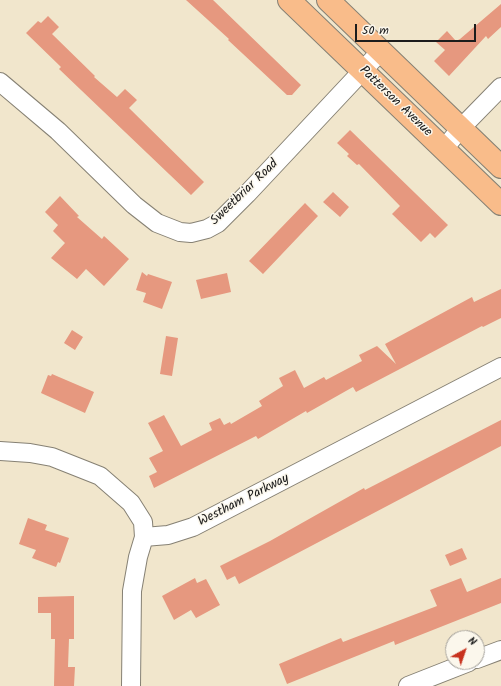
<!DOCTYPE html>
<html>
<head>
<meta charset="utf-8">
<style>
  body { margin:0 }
  #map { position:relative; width:501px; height:686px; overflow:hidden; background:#f1e6cc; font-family:Kalam,sans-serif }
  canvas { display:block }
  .north { position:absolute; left:445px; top:630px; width:40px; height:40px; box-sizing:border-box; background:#fbf7ec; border:1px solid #a29f99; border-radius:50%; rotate:40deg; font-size:11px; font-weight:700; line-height:16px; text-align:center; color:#1c1c1c }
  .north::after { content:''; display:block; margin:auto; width:14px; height:18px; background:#c8321e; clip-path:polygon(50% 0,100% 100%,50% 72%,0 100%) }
  .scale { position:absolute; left:355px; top:24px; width:121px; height:18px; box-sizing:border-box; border:2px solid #1c1c1c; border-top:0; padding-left:5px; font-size:12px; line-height:14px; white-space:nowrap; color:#1c1c1c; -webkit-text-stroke:3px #fbf7ec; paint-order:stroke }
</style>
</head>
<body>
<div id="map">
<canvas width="501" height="686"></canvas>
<div class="north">N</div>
<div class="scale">50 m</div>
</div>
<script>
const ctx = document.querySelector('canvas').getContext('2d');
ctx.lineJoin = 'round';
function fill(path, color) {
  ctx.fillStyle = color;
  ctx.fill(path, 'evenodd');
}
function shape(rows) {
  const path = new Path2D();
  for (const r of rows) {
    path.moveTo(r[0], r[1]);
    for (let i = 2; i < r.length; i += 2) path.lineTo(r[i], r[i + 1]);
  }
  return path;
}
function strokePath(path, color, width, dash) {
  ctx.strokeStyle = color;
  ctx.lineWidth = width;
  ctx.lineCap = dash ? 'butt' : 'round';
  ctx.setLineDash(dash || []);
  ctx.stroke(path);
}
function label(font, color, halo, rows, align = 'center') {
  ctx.font = font + ' Kalam,sans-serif';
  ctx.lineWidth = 3;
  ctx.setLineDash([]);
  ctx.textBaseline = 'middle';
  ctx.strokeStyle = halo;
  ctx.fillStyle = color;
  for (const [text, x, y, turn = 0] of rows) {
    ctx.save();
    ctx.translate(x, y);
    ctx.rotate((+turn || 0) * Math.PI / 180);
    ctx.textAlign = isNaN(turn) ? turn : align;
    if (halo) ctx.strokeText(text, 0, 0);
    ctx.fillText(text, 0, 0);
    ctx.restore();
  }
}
fill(shape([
  [186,0,213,0,301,85,292,95,287,95,228,40,229,39],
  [501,4,501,27,488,39,486,36,449,76,434,61,445,50,436,42,447,31,456,41,460,39],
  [48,16,59,27,52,34,95,76,94,77,117,97,125,89,137,100,129,108,204,182,191,195,59,69,61,67,26,33,38,21,41,23],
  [350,130,448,225,435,238,430,233,421,242,392,214,400,206,359,164,357,165,347,156,349,154,337,143],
  [333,192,349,207,340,217,323,202],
  [60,196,79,216,77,217,102,239,104,236,129,259,104,286,86,269,77,279,51,258,65,243,53,231,58,225,45,212],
  [305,203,318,216,263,274,249,261],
  [142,272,147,276,148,274,172,282,162,309,143,302,146,293,136,290],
  [227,273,231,292,201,299,196,280],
  [501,289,501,318,483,327,482,326,356,392,353,387,307,413,306,411,258,439,256,436,154,488,149,476,157,472,149,458,163,451,148,423,164,415,181,446,212,430,209,423,220,418,224,425,230,422,231,424,262,406,259,401,283,386,279,378,295,370,304,388,324,377,326,380,362,361,359,355,377,346,396,364,385,344,472,297,474,302],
  [72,330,83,337,75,350,64,343],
  [166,336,178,338,172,376,160,374],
  [52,374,94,392,85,413,41,393,48,375,51,376],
  [501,420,501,446,239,584,235,576,227,580,220,566,270,541,364,488,365,490],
  [28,518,47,525,45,530,69,538,60,563,58,562,56,567,32,558,36,550,19,544],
  [462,548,467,559,450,566,445,555],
  [195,578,197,583,206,579,220,605,196,618,191,610,174,620,162,596],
  [461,578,467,592,501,578,501,603,395,645,394,641,287,684,279,664,341,638,343,642,437,606,430,590],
  [74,596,74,639,69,639,68,667,75,667,74,686,54,686,55,639,51,639,51,613,38,613,38,597]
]), '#e6987f');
const minor = shape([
  [0,82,58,131,134,205,157,223,180,232,191,233,207,229,218,223,247,194,381,51],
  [443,150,461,128,501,87],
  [0,451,30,453,52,457,100,476,131,503,143,522,144,537,138,557,132,591,131,686],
  [144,537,168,535,193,527,501,367],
  [477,659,501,650],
  [408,686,469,662]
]);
const major = shape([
  [289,0,501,204],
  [328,0,501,167]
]);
strokePath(minor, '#868174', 20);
strokePath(major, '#868174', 24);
strokePath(minor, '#fff', 18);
strokePath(major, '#f9bc8a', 22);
label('13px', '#1c1c1c', '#fbf7ec', [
  ["Patterson Avenue",395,102,44],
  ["Sweetbriar Road",245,193,-44],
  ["Westham Parkway",244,501,-27]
]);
</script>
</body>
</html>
